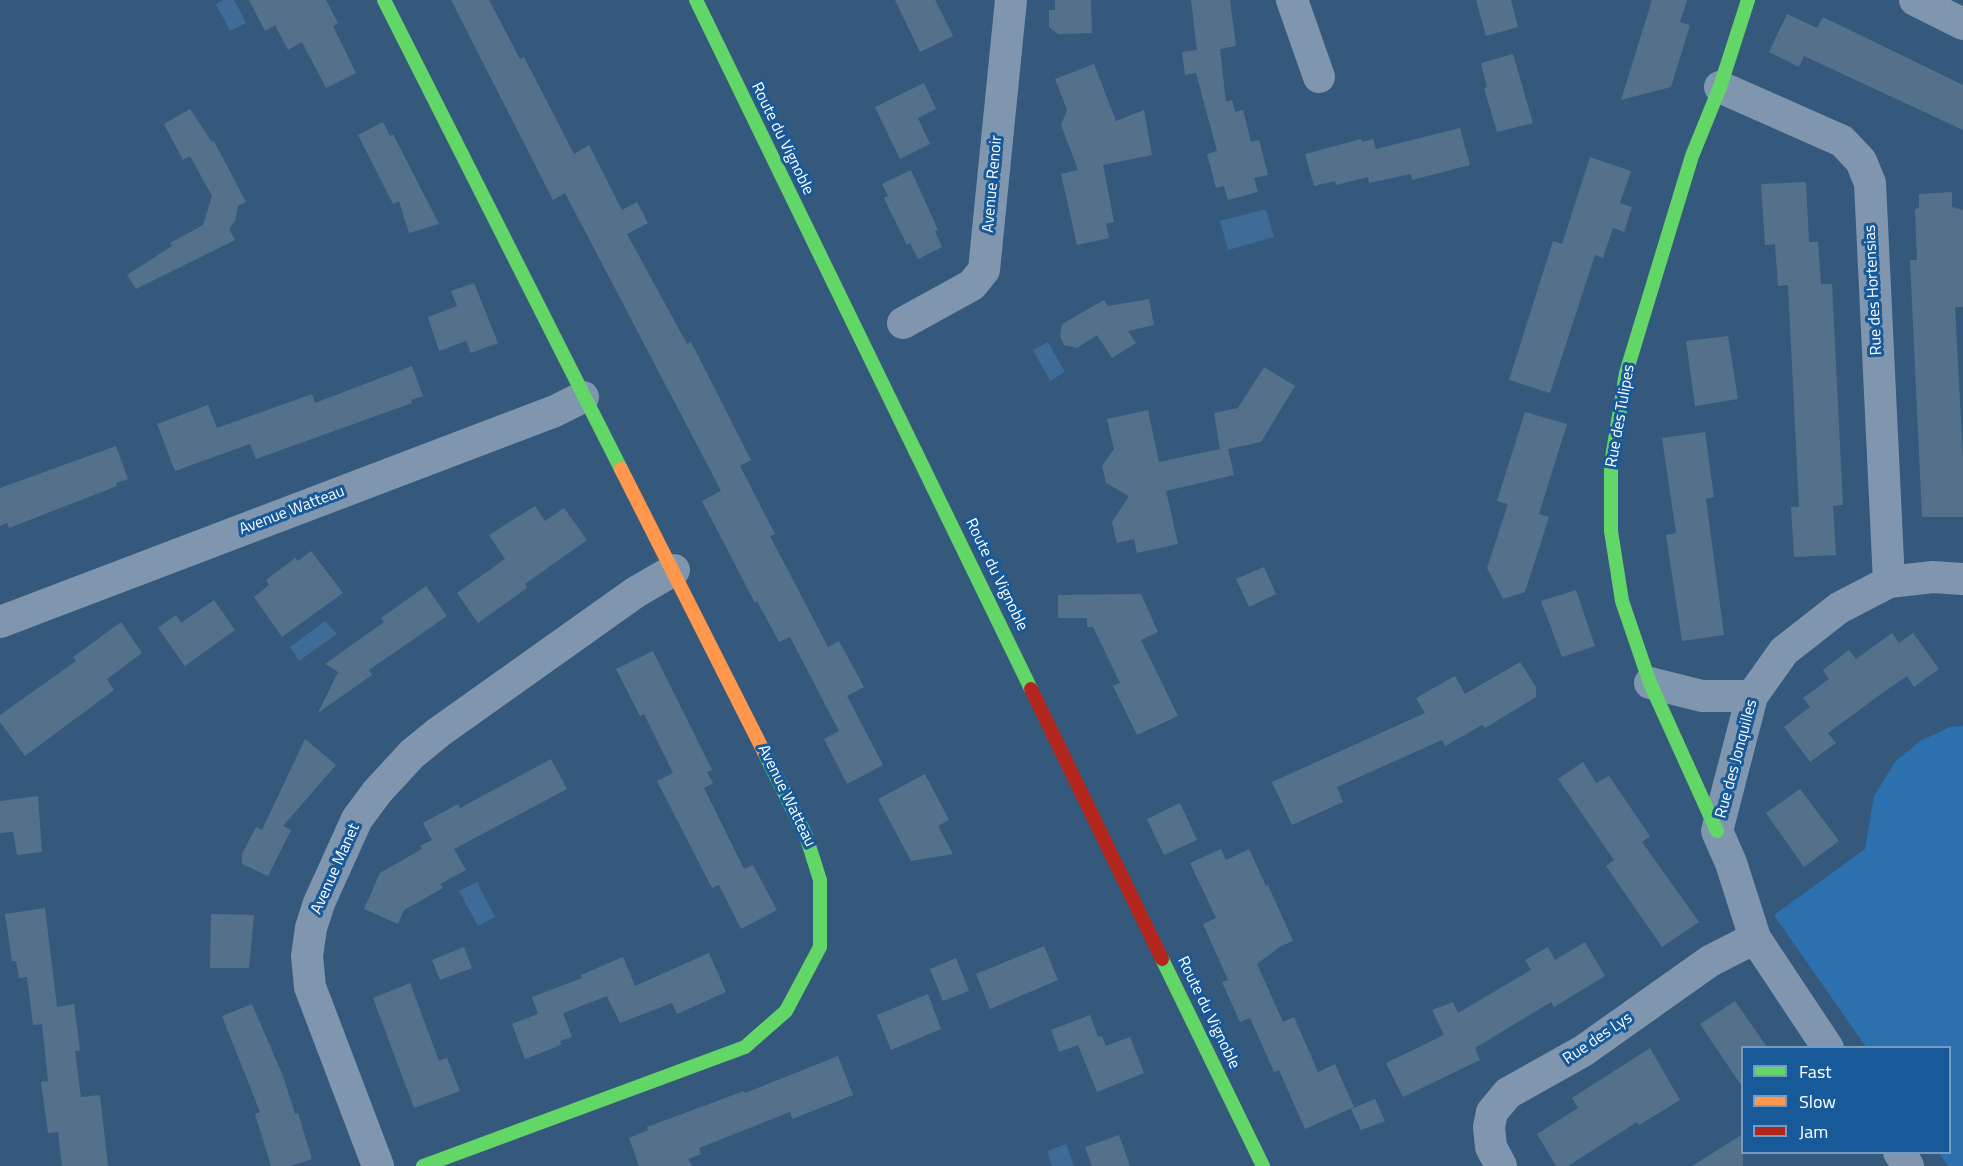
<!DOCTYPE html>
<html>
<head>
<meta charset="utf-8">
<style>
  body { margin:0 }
  #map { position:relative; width:1963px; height:1166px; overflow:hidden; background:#35597c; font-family:"Titillium Web",sans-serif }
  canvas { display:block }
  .legend { position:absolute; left:1741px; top:1046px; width:210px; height:108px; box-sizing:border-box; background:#185999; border:2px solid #749bc2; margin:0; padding:8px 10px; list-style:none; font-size:18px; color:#fff }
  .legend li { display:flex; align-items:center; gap:12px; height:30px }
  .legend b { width:30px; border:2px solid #749bc2 }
</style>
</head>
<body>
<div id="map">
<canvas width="1963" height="1166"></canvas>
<ul class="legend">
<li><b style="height:8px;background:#63d668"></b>Fast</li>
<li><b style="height:8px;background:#ff974d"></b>Slow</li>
<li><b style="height:8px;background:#b3261e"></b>Jam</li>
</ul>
</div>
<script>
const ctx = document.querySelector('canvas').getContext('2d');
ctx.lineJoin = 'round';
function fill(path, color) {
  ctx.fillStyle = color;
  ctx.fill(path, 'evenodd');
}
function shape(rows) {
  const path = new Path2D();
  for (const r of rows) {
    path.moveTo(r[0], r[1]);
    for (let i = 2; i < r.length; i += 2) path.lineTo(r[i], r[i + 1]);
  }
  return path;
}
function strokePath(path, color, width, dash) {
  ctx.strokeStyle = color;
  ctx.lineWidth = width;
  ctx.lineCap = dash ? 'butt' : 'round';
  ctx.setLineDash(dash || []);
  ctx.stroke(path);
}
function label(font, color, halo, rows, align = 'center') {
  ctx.font = font + ' "Titillium Web",sans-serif';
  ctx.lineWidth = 6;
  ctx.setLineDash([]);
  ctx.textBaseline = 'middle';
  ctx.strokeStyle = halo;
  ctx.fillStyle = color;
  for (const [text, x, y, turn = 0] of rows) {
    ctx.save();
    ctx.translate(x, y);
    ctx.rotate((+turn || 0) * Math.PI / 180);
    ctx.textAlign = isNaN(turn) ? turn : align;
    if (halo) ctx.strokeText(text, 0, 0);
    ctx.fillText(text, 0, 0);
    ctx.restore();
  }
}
fill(shape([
  [1963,726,1963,1166,1948,1166,1939,1153,1950,1152,1950,1048,1866,1047,1774,915,1865,849,1874,796,1895,762,1920,741,1950,727]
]), '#2c70ae');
fill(shape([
  [223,0,234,0,246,23,230,31,216,4],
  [1266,209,1274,237,1228,250,1220,221],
  [1048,342,1065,372,1050,381,1033,350],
  [325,621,337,634,299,661,290,647],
  [477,882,495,917,478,926,459,891],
  [1066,1144,1074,1166,1052,1166,1047,1151]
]), '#3e6b97');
fill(shape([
  [249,0,326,0,338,23,333,26,356,73,326,88,302,42,288,50,275,25,265,31],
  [451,0,489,0,520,59,524,57,574,154,589,145,622,210,637,202,648,223,627,234,687,344,691,342,751,460,740,466,775,534,770,536,828,647,839,641,864,687,847,696,883,765,847,784,824,739,839,731,790,637,779,642,757,601,755,603,702,501,721,491,708,466,565,193,553,200],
  [895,0,935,0,953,36,920,52],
  [1055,0,1091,0,1092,33,1058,34,1049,27,1049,10,1055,10],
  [1191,0,1230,0,1236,46,1220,49,1226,102,1232,100,1235,112,1243,110,1251,142,1259,140,1268,175,1254,178,1258,192,1228,200,1224,186,1216,188,1207,154,1217,151,1196,73,1185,75,1182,52,1197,50],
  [1476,0,1511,0,1518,27,1486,36],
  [1652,0,1687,0,1680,22,1690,25,1671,87,1621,100],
  [1787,14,1817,28,1823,17,1963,85,1963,130,1804,56,1799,67,1769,52],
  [1513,54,1533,123,1497,132,1484,88,1487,87,1481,63],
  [1094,64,1116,121,1144,110,1152,155,1103,165,1114,222,1106,224,1109,238,1077,245,1061,174,1078,170,1061,125,1067,110,1055,79],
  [924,83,936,109,918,118,930,144,900,159,875,107],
  [190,109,212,142,214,141,246,202,238,206,235,221,229,229,235,240,136,289,127,275,172,246,170,243,203,225,212,196,190,156,183,160,164,124],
  [383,122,390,136,393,134,439,224,409,233,399,201,393,204,358,135],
  [1460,128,1470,165,1412,180,1411,174,1369,183,1368,177,1336,185,1335,181,1314,186,1305,154,1361,139,1362,142,1373,139,1376,149],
  [1590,157,1631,171,1620,203,1632,207,1624,232,1613,228,1603,258,1595,255,1550,393,1509,380,1553,241,1562,244],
  [911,170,938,230,935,231,942,247,918,259,910,243,907,245,884,198,888,196,882,184],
  [1806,182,1809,242,1818,242,1821,284,1832,284,1843,505,1833,506,1836,555,1794,557,1791,507,1799,507,1788,285,1778,286,1775,244,1765,245,1761,184],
  [1952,192,1952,207,1963,210,1963,307,1955,307,1963,458,1963,517,1922,517,1910,260,1917,260,1915,209,1919,208,1919,194],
  [474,283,498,343,471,353,466,341,439,351,428,317,457,306,451,291],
  [1149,299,1154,325,1128,331,1136,343,1112,358,1097,335,1077,348,1064,345,1060,336,1062,324,1104,300,1108,306],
  [1728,336,1738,399,1695,406,1686,341],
  [412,366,423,396,411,400,412,403,256,459,250,444,175,471,157,424,208,405,217,428,312,394,315,403],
  [1264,367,1295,386,1261,442,1228,449,1234,475,1166,491,1178,544,1137,553,1134,539,1117,543,1112,522,1129,496,1106,483,1102,466,1114,449,1107,419,1148,410,1159,462,1220,449,1214,413,1238,408],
  [1525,412,1567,424,1539,514,1549,517,1525,592,1503,599,1487,568,1508,504,1497,501],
  [1705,432,1714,497,1706,499,1724,635,1682,641,1666,535,1676,533,1662,438],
  [116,446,128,479,116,483,117,486,9,528,7,523,0,526,0,488],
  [535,506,545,521,564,508,587,540,525,584,527,588,478,623,457,593,505,559,489,535],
  [311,551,343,593,282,637,254,597,269,585,266,580,295,558,298,561],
  [1264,567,1276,594,1249,607,1236,579],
  [426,586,447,616,369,670,372,675,318,713,338,672,325,664,384,622,381,618],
  [1576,590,1595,646,1562,657,1541,601],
  [1141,594,1158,632,1141,640,1178,716,1137,735,1113,686,1120,683,1093,627,1087,627,1087,618,1058,618,1058,595],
  [214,600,235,630,185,666,158,628,176,615,181,623],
  [121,622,142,653,107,679,114,690,25,756,0,722,0,715,76,661,73,657],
  [1892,633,1899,643,1913,633,1939,669,1914,687,1907,676,1881,694,1828,733,1836,743,1810,762,1784,727,1810,707,1803,698,1829,679,1823,670,1849,650,1856,659],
  [653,651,712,770,707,772,713,783,704,788,744,869,753,865,777,910,741,929,719,885,712,888,657,781,673,773,644,714,640,716,616,669],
  [1520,662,1536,687,1536,697,1485,728,1482,725,1445,746,1442,740,1337,787,1343,802,1292,825,1272,782,1425,713,1416,698,1455,676,1465,694],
  [305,739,336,765,283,826,291,830,268,876,242,864,242,854,256,827,262,830],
  [551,759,567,789,454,849,466,870,440,884,443,888,404,910,398,924,364,909,380,873,422,849,420,846,432,840,423,823,458,804,460,808],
  [1583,762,1596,783,1609,776,1650,836,1642,842,1699,922,1662,947,1606,866,1614,860,1558,779],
  [925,774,949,820,938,826,953,854,911,861,878,799],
  [1800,789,1839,841,1804,867,1766,813],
  [38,796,42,852,17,855,13,832,0,833,0,801],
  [1180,803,1197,840,1164,855,1147,819],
  [1221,849,1226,860,1249,849,1266,886,1268,885,1293,941,1281,946,1257,964,1283,1022,1294,1017,1318,1072,1335,1064,1354,1107,1305,1129,1279,1070,1274,1072,1250,1018,1240,1022,1222,982,1228,980,1203,924,1216,918,1190,863],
  [45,908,57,1007,74,1004,80,1050,75,1051,81,1097,100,1095,108,1166,62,1166,58,1132,48,1133,41,1082,48,1081,42,1024,33,1025,27,977,19,978,16,961,12,961,5,914],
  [211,914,254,915,249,968,210,968],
  [1585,942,1605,976,1554,1007,1551,1002,1475,1048,1480,1060,1403,1097,1386,1063,1444,1035,1432,1010,1453,1002,1458,1013,1531,970,1525,960,1548,947,1555,960],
  [1044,946,1058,980,990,1009,976,974],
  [464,947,472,968,440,980,432,960],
  [709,953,726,992,677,1014,672,1003,620,1023,607,996,563,1013,572,1037,560,1041,561,1045,525,1059,512,1024,538,1014,532,997,582,978,581,975,623,957,635,986],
  [956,958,969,991,943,1001,930,969],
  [410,983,439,1061,447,1058,460,1091,414,1108,373,998],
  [928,994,941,1029,891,1050,877,1015],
  [1735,1001,1767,1047,1743,1047,1743,1088,1700,1024],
  [252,1004,283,1076,295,1114,298,1113,312,1159,291,1166,271,1166,255,1114,260,1112,222,1016],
  [1090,1015,1098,1037,1102,1036,1106,1046,1130,1037,1144,1073,1097,1092,1078,1045,1059,1052,1051,1030],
  [1650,1048,1680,1100,1639,1125,1637,1122,1568,1166,1556,1166,1537,1134,1578,1108,1572,1098],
  [838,1056,853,1095,792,1119,790,1112,699,1148,701,1154,688,1159,692,1166,639,1166,629,1138,648,1130,647,1127,744,1091,745,1093],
  [1375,1099,1385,1121,1361,1130,1351,1109],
  [1743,1134,1743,1166,1692,1166],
  [1119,1135,1130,1166,1092,1166,1085,1147]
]), '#54718c');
strokePath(shape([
  [1292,0,1319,77],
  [1915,0,1963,24],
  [1720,87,1842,141,1861,161,1870,183,1889,582],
  [903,323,972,285,984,270,1011,0],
  [0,622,555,411,583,397],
  [1650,683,1702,696,1752,696],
  [1828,1048,1755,938,1731,863,1717,831,1752,696,1784,651,1839,608,1889,582,1933,577,1963,579],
  [1899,1152,1908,1166],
  [378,1166,310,987,307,956,311,928,319,903,357,819,377,792,412,754,439,732,636,592,674,570],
  [1501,1166,1491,1147,1489,1127,1492,1112,1508,1093,1583,1051,1710,961,1755,938]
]), '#7f96ae', 32);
strokePath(shape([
  [384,0,621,469],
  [696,0,1031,689],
  [1717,831,1650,683,1622,601,1611,531,1611,464,1626,373,1692,156,1720,87,1748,0],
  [1162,959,1263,1166],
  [423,1166,745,1047,786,1011,820,947,820,880,806,836,764,752]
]), '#63d668', 14);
strokePath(shape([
  [621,469,764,752]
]), '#ff974d', 14);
strokePath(shape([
  [1031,689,1162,959]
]), '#b3261e', 14);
label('16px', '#fff', '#185999', [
  ["Route du Vignoble",782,139,64],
  ["Avenue Renoir",993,184,-85],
  ["Rue des Hortensias",1874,290,-93],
  ["Rue des Tulipes",1621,416,-80],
  ["Avenue Watteau",292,511,-21],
  ["Route du Vignoble",996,575,64],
  ["Rue des Jonquilles",1737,759,-75],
  ["Avenue Watteau",786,796,64],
  ["Avenue Manet",336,869,-66],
  ["Route du Vignoble",1208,1013,64],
  ["Rue des Lys",1598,1039,-34]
]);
</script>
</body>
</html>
